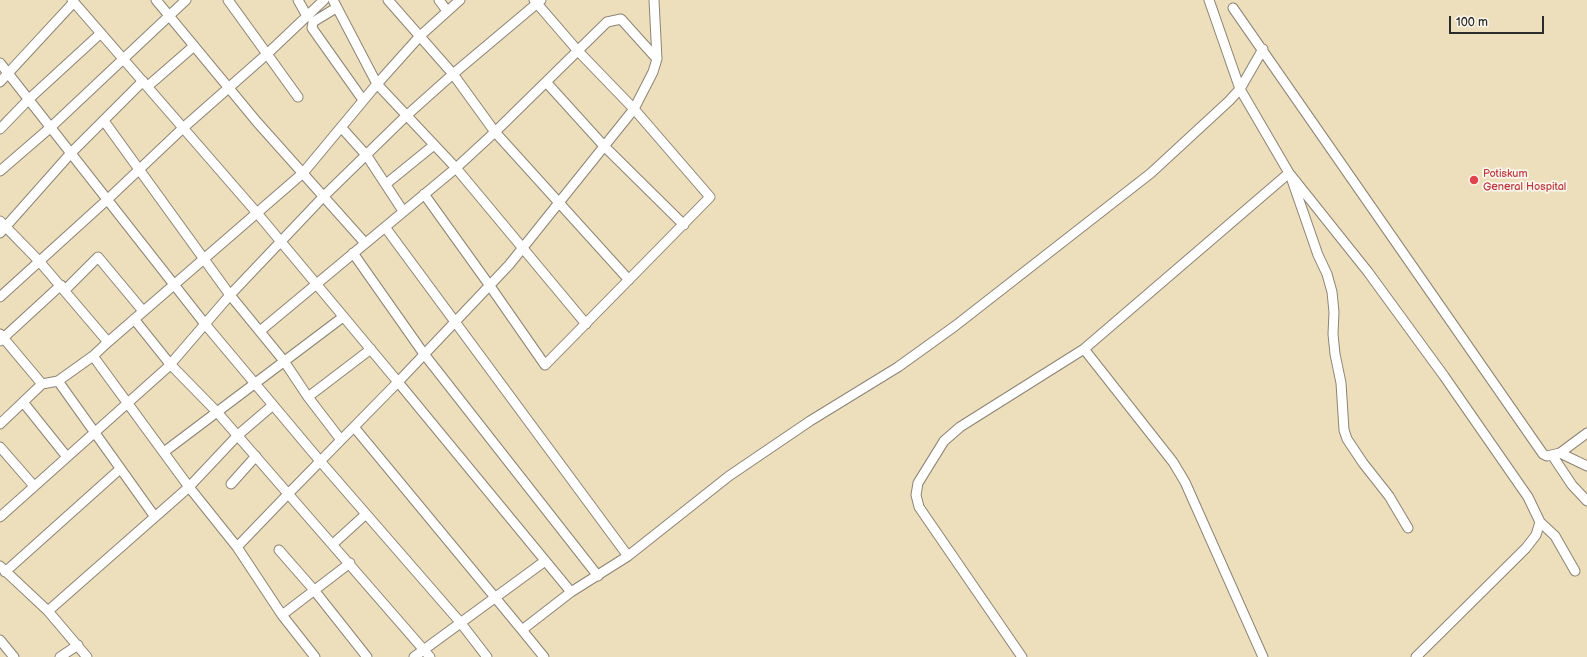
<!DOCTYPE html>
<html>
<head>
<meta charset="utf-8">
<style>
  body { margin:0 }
  #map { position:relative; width:1587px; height:657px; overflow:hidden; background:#eddebc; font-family:"Balsamiq Sans",sans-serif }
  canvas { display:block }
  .scale { position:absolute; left:1449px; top:16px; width:95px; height:18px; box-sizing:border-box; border:2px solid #2b2b2b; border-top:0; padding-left:5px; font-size:12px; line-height:14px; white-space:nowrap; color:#2b2b2b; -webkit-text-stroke:3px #fbf7ec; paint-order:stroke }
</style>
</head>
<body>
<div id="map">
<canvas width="1587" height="657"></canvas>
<div class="scale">100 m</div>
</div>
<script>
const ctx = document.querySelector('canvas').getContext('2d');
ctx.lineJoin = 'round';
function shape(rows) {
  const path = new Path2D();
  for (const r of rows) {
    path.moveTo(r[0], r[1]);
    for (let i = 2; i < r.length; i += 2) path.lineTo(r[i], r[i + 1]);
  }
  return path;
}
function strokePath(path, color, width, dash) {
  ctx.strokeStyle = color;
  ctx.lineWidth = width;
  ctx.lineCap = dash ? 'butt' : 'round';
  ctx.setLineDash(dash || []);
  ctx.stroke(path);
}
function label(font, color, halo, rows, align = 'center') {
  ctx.font = font + ' "Balsamiq Sans",sans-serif';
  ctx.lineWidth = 3.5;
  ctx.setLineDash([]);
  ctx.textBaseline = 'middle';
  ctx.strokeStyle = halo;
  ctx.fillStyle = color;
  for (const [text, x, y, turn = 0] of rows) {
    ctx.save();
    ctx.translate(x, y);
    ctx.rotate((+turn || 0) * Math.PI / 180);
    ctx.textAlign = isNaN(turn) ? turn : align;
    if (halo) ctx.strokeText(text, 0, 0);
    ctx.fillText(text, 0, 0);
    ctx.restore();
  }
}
const minor = shape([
  [72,0,257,213,398,382,509,265,634,109,653,72,657,59,654,0],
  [156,0,257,122,365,243],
  [298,0,307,16],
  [333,0,377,84,456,168,586,324],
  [388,0,453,74,495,132,629,280],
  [439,0,447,11],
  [336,8,313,22,312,28,363,100],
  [1233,8,1543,454,1547,456,1560,453],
  [0,63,205,324,320,461,460,622,487,657],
  [0,82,74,2],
  [546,82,604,146,684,225],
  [148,86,194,46],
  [298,97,267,54,324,0],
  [104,121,230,295,284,361,308,397,341,440],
  [341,127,367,156,403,211],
  [0,129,29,99,101,33],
  [0,171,51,127,186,0],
  [1289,173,1368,272,1444,376,1528,497,1540,522,1536,535,1526,548,1416,657],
  [1292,180,1318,255,1327,274,1332,292,1334,312,1333,334,1335,354,1341,383,1344,430,1347,439,1363,463,1389,496,1408,528],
  [386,184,434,145],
  [424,194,490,286,545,365,710,197,634,109,578,51,534,0],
  [0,221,39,261,108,342],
  [385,227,628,556],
  [0,233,71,153,143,81],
  [353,253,424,354,598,576],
  [65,290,98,257,143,311],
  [0,297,108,199,183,128,267,54,228,0],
  [134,319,170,364,217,412,430,657],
  [260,331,456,168,495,132,607,22,621,19,657,59],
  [0,334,42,384,0,424],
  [0,341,61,285],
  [1084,349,1173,462,1185,482,1263,657],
  [93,356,189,487,237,547,282,615,315,657],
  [58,381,155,517],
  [42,384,58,381,93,356,108,342,303,173,377,84,420,36,460,0],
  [308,397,371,349],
  [23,402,67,457],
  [354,427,522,630],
  [1587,433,1560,453,1587,466],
  [0,447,34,486],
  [164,452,343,317],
  [1552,455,1572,485,1587,501],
  [231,484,256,456],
  [0,517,168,367,230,295,324,196,406,116,453,74,541,0],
  [1540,522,1555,536,1575,571],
  [333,544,366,514],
  [237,547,289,493,398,382,571,592],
  [279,550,314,590,367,657],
  [0,566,48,611,87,657],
  [5,572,120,469],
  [48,611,189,487,238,435,273,405],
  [282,615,350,563],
  [0,640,14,657],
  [60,657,78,645],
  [414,657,545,561],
  [544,657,522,630,571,592,628,556,729,476,810,421,898,367,955,326,1151,173,1229,101,1240,89,1263,49],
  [1022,657,919,507,916,495,918,483,944,441,960,427,1084,349,1289,173,1240,89,1209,0]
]);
strokePath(minor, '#8c8474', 11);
strokePath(minor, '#fff', 9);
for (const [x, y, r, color] of [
  [1474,180,5,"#e0444e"]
]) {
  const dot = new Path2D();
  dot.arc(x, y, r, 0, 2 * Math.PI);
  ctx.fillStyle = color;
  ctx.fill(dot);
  strokePath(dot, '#fbf7ec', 1.5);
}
label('11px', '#be3a42', '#fbf7ec', [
  ["Potiskum",1483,174],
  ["General Hospital",1483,187]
], 'left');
</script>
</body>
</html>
